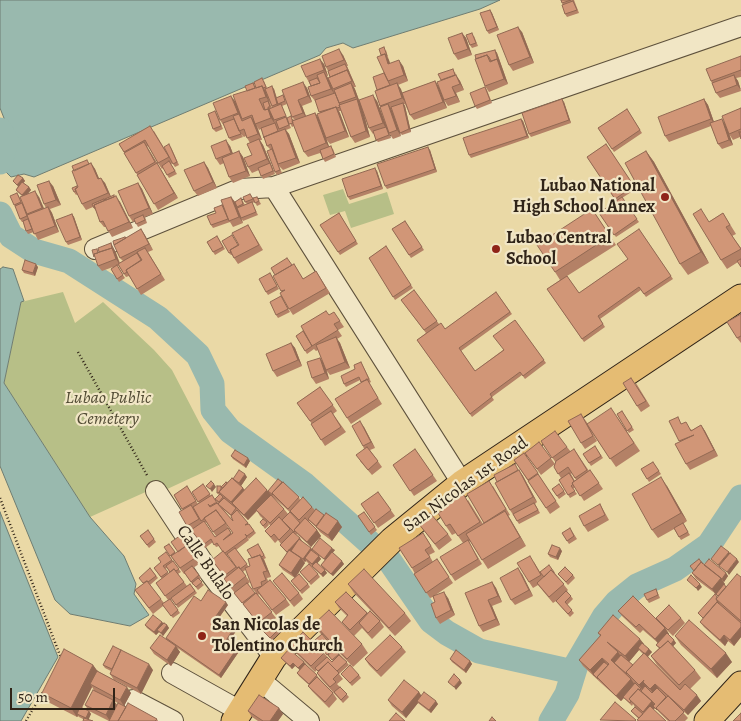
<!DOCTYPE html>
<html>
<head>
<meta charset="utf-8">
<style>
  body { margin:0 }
  #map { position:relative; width:741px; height:721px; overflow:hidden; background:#ead9a6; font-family:Alegreya,serif }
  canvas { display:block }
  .scale { position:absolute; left:10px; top:688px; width:105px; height:22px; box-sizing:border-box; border:2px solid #302418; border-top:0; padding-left:6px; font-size:15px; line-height:18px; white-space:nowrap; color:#302418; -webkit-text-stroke:4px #f1e6c5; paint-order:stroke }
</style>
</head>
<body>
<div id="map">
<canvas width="741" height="721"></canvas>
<div class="scale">50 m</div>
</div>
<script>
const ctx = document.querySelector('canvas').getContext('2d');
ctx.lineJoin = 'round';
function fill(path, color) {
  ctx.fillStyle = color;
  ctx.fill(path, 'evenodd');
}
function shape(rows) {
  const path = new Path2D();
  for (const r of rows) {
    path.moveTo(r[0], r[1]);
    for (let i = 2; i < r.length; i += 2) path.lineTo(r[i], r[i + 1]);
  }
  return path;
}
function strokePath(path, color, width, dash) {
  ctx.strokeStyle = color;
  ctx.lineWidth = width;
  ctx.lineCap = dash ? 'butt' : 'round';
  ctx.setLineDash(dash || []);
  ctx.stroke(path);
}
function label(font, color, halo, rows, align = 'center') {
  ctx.font = font + ' Alegreya,serif';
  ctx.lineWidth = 4.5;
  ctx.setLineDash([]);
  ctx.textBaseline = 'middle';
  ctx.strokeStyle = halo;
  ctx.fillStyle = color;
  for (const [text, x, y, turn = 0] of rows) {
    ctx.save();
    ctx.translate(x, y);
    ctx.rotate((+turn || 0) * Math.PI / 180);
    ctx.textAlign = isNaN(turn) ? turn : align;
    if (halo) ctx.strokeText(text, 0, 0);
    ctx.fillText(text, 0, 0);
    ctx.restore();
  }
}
fill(shape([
  [343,189,349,204,387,192,394,214,351,228,345,211,330,215,323,195],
  [63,292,75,323,103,302,154,350,172,370,221,464,163,491,150,490,90,517,4,383,21,302]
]), '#b7bf87');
const water = shape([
  [0,0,500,0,480,9,353,48,343,43,326,48,320,55,34,177,24,174,11,177,6,172,13,141,0,108,0,0],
  [3,267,13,269,24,301,21,302,4,383,90,517,124,556,136,584,134,594,149,615,130,626,70,614,55,600,0,466,0,269,3,267],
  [0,512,58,657,21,721,0,721,0,512]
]);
fill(water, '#99b9ae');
strokePath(water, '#6f7d72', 1);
strokePath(shape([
  [0,130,6,141,0,162],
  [0,214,11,236,34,251,69,261,158,318,198,355,212,384,213,410,230,431,305,485,389,560,431,621,447,633,479,651,573,672],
  [551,721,567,694,576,665,604,617,617,602,637,586,675,569,709,545,741,497]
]), '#99b9ae', 25);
const minor = shape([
  [274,187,462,483],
  [95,249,240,189,274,187,741,26],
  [156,491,210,573,274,657],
  [172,673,240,711],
  [260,680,309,721],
  [133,700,173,721]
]);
const major = shape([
  [234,721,274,657,392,540,462,483,741,297],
  [707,721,741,684]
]);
strokePath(minor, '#5e513c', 22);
strokePath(major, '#302418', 27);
strokePath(shape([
  [78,352,148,477],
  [0,498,61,658],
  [26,721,43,692]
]), '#302418', 2.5, [1, 2.5]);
strokePath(minor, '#f1e6c5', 20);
strokePath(major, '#e5bc73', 25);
fill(shape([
  [561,0,574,0,579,13,567,17,565,14,563,5],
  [490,10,492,13,499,30,489,34,487,31],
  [522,32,534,63,513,71,509,65],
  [462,33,466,38,472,55,458,60,454,54],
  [474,36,478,46,472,48,470,45],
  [386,50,390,64,403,66,408,81,398,85,402,93,435,81,439,87,447,108,414,120,410,115,405,104,404,104,405,106,411,132,402,135,400,133,392,109,391,109,401,136,393,139,389,133,391,138,378,142,376,140,374,133,373,134,369,128,364,114,370,137,355,143,351,137,341,111,339,111,349,137,330,144,326,139,329,147,333,149,336,157,325,162,320,153,308,157,304,152,294,126,292,127,288,119,287,119,291,128,286,130,289,134,300,163,283,170,279,166,282,173,277,175,275,172,270,149,267,146,261,129,259,130,257,126,262,140,260,140,263,145,275,174,263,179,259,170,252,173,248,167,252,155,250,143,246,136,244,137,241,134,243,137,232,141,229,138,224,126,220,120,235,101,247,91,253,83,256,88,264,81,267,88,274,89,277,98,283,95,287,104,282,106,287,118,293,119,294,120,295,120,292,117,282,90,307,88,312,102,302,106,306,116,315,113,318,118,320,113,316,102,311,96,311,86,306,77,324,64,328,76,327,76,328,78,330,77,328,71,326,67,343,55,348,66,347,66,356,87,354,87,359,100,377,101,388,130,380,106,377,90,384,73,381,55],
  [265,91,272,107,272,108],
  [495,50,497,53,508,84,489,92,485,86,475,59],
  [741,56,741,77,736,78,738,81,741,91,720,98,716,93,711,81],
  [455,72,456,75,460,81,464,90,456,93,460,102,448,106,444,100,441,80],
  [485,87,487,90,492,103,477,109,475,106],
  [704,99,708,105,714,122,726,125,733,145,722,149,718,144,711,126,669,142,665,136],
  [564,102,571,123,531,137,529,134],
  [741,108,741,139,740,137,733,140,729,134],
  [627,109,642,133,614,152,598,128],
  [215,111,217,114,223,129,216,132,213,129],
  [521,119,523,121,529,138,471,158,469,155],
  [154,131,173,163,171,164,177,174,169,178,163,168,162,169,158,163,148,146,147,147,178,198,158,210,119,144],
  [606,144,636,189,622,198,639,222,616,237,599,213,616,201,587,157],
  [230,146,233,154,239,151,243,157,250,176,233,183,229,177,224,163,220,165,216,159],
  [171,147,179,165,175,167,173,164],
  [430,150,437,172,387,189,385,186],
  [646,151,654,162,709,263,688,275,680,264],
  [204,162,208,168,217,188,198,196,194,191],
  [91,163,95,169,99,179,105,183,111,197,114,197,120,202,133,228,112,237,106,227,104,227,100,222,96,211,93,207,86,210,82,204,78,194,76,195,74,192,78,187,89,164],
  [377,171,383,189,350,200,348,197],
  [23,178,25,181,23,183,29,187,31,190,27,194,39,197,44,208,46,208,44,204,53,186,61,205,50,209,52,213,59,232,38,240,34,232,28,234,26,231,23,222,22,222,20,219,16,208,14,205,17,193,19,196,23,205,22,196,16,190,18,186,13,181],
  [138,183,142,189,153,214,145,217,147,223,138,227,135,221,133,222,129,216],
  [250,194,253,198,257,197,261,204,257,206,255,202,252,203,258,215,243,221,241,218,235,202,241,198,245,205,247,204,245,202],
  [231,197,235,202,243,223,233,227,230,222,213,228,211,225,216,213,222,205],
  [592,209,616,245,567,276,579,293,628,259,639,229,673,279,646,297,641,290,600,319,605,327,584,342,547,289,560,280,555,272],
  [339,213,358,244,340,255,320,225],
  [723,213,736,234,732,236,741,248,741,267,738,262,727,269,721,260,710,221],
  [72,214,74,217,82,240,68,245,66,242],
  [405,221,424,250,411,258,392,229],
  [248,225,263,250,238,264,232,255,231,255,229,253,238,245],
  [141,229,153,250,148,252,165,280,141,295,129,276,126,277,118,265,117,266,125,278,119,282,111,269,113,267,102,271,98,266,99,252,111,243,116,253,120,263,123,261,120,258,126,238],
  [217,236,225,249,215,255,207,242],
  [386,246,413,288,395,300,369,258],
  [294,264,303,279,316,271,330,293,293,315,289,309,281,291,275,275],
  [38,267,35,276,24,273,22,270],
  [270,273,279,289,268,295,266,292],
  [414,290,439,324,445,329,496,292,512,314,461,351,475,371,503,350,515,320,546,363,525,379,522,375,492,397,494,400,472,417,417,340,426,333,401,300],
  [281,296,290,312,278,318,276,315],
  [741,314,741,343,737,338],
  [329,315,338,318,344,327,338,330,342,336,337,339,340,343,350,368,330,375,327,371,329,379,316,384,312,378,320,358,323,362,318,350,316,351,314,349,307,354,296,336],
  [291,343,295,348,302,366,277,377,273,371],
  [361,362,371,382,369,383,382,404,351,424,347,418,361,383,360,380,346,387,344,384],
  [636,383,650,406,641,412,637,406],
  [320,387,337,411,333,414,346,432,325,446,311,424,312,424,297,403],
  [622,411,634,430,629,433,617,414],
  [581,414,588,424,617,417,640,451,616,467,591,431,597,441,585,449,581,443],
  [669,421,682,424,692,430,701,425,705,431,718,456,690,470,686,464,680,442],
  [364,427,375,448,370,450,382,467,372,475,360,461,364,449,363,446],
  [541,441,567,447,571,452,574,449,589,471,590,470,603,489,584,501,575,487,573,489,577,494,570,498,559,480,561,478,554,467,555,464,541,475,525,453,539,442,555,464,556,463],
  [572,473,576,480,575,481,571,474],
  [595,446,603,458,591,466,583,454],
  [415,449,437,481,414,496,393,465],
  [524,453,560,507,550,514,514,460],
  [231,456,250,461,246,468,233,459],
  [653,462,661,474,649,482,641,469],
  [519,470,523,476,537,502,535,504,540,513,519,524,510,510],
  [247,477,241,486,245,490,268,491,299,497,300,500,312,507,315,510,342,527,332,541,320,532,317,528,309,521,308,521,317,530,321,536,311,547,297,534,296,535,301,541,311,548,313,551,319,556,321,559,317,563,327,573,323,577,306,561,305,562,303,561,305,563,295,578,308,584,310,587,302,594,293,584,295,578,283,570,279,565,287,553,280,545,281,544,278,540,275,543,265,531,271,526,260,516,257,511,248,520,237,510,256,533,249,539,247,537,249,540,236,550,249,567,250,566,252,558,260,547,266,558,264,559,271,577,267,578,268,581,286,599,290,605,276,615,259,594,258,595,276,618,272,621,281,632,272,640,262,630,266,626,262,629,228,584,224,579,225,578,212,560,223,552,219,546,216,547,213,542,205,548,192,531,191,532,187,526,183,510,174,495,187,486,198,504,199,503,192,492,203,484,211,496,218,504,233,521,231,516,220,507,215,499,219,495,217,493,222,486,233,478],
  [270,494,292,514,300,523,288,514,284,509],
  [220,514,233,533,232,534],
  [206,522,216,536,215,537,205,523],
  [228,555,237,568,236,568,227,556],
  [246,569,253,589,256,593,255,594,248,584,250,582,243,572],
  [559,484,566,494,559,499,552,489],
  [493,486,510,515,508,516,526,546,488,569,470,541,469,542,482,564,455,581,451,575,463,543,456,533,452,535,446,526,468,500,483,524,484,523,467,494],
  [667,486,687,521,683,524,690,535,681,540,674,529,658,538,652,530],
  [378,492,395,516,378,528,361,504],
  [600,504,609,520,588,532,584,526],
  [364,512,377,530,371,535,358,516],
  [260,522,267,522,269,525,265,529],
  [418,523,448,534,452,540,439,550],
  [570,528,577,539,569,544,562,533],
  [148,530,156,542,149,548,140,536],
  [181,535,191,549,189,550,199,564,193,568,201,578,199,580,204,585,198,590,193,584,193,585,185,574,184,574,164,547,169,544,175,553,178,552],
  [427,539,435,552,429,555,433,562,437,559,453,583,434,596,448,598,455,615,440,624,436,618,435,602,433,597,430,598,414,574,415,574,412,568],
  [312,549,335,550,332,553,344,564,333,576,323,568,321,565,325,560,314,552],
  [562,551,558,560,550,557,548,554],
  [166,552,181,572,178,574,187,586,190,584,197,593,178,608,172,599,171,600,180,613,173,618,163,606,153,614,135,590,143,584,150,568,158,578,150,585,164,603,168,600,156,583,162,579,154,568,161,562],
  [167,568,170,572,168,574,165,569],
  [534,562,540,572,554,572,568,590,567,591,573,599,567,605,574,613,570,617,556,601,553,603,538,585,533,588,529,582],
  [704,565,726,573,728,576,724,582,722,580,724,585,726,587,741,577,741,637,734,646,728,641,725,646,704,627,700,622,703,618,698,613,718,597,716,594,696,579,692,573],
  [300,572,318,574,320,577,311,585],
  [522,574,533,596,515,605,511,600],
  [558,574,573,575,575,578,568,585],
  [273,581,299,593,303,599,294,607],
  [492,582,496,588,502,602,492,606,500,625,483,632,479,626],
  [348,584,405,613,411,621,395,636,354,593],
  [656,589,660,598,649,603,647,600],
  [346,592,368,613,380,621,384,627,372,639,362,628,354,636,346,627,342,622,347,616,339,608,335,602],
  [201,601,228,605,219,618,234,628,236,631,227,644,236,650,238,653,221,678,176,647,180,652,171,666,154,654,150,648,167,640,166,638],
  [618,611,659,622,656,618,681,618,685,623,673,636,666,629,669,634,668,634,676,643,673,646,695,670,701,678,690,689,701,701,688,715,679,708,688,718,685,721,668,721,655,708,638,718,631,711,635,707,633,704,632,706,624,698,621,701,601,683,583,666,579,660,600,636,598,633,643,644,649,649,652,652,648,657,681,689,657,665,651,656,659,648,656,645,658,643,643,630,640,633,622,616],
  [639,650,643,654,633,665,629,662],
  [162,622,167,625,169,628,163,636,159,632,156,635,147,628,145,625],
  [314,624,362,644,368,653,353,667,320,633],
  [322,634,349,665,339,674,343,679,337,684,349,697,343,703,321,679,317,673,318,672,317,670,315,672,294,651,290,646,324,653,332,662,333,661,329,657,315,640],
  [675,636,732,662,717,678,681,645],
  [402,647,406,652,381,677,369,665,365,659],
  [281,658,304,662,333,693,337,699,329,708,312,691,308,686,309,685,299,676,297,673,300,670,295,666,292,669],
  [450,659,470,661,472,664,466,673,452,662],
  [93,665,97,671,114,680,110,674,111,671,105,668,103,665,153,670,141,694,115,680,131,693,124,706,114,701,117,705,126,707,157,719,158,721,109,721,89,711,85,705,94,690,92,687,82,708,89,711,91,714,88,719,83,719,79,717,78,716,77,717,48,702,42,693],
  [341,674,359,675,361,678,352,686],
  [419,692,421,696,438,704,431,713,418,703,406,718,392,706,388,700],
  [279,708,283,714,278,721,258,721,252,717,248,711]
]), '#b48166');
fill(shape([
  [490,10,492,13,499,30,497,27],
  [518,27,522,32,534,63,530,57],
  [462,33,466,38,472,55,468,49],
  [339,49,343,55,348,66,344,60],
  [495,50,497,53,508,84,504,79,497,59],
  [385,54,389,60,392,70,388,64],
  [320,59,324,64,328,76,324,70],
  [399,60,403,66,408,81,404,75],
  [345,64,347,67,356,87,352,81],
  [324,72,328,78,335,95,331,89],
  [456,75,460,81,464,90,460,84],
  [734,75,738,81,741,90,737,85],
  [435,81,439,87,447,108,443,102],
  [303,82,307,88,312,102,308,96],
  [351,83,355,89,360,103,356,97],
  [397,83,401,89,406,103,402,98],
  [262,86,266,92,270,103,266,97],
  [272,86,274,89,279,107,277,104],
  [452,87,456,93,460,102,456,96],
  [373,95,377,101,391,138,383,123],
  [231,96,235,101,242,119,238,113],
  [357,99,361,104,370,137,366,131],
  [562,99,564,102,571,123,569,120],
  [704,99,708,105,715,125,711,119],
  [298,100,302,106,307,119,303,113],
  [403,103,405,106,411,132,409,129],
  [388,104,392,110,401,136,397,130],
  [336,107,340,113,349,137,345,131],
  [268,109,272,115,275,124,271,118],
  [315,113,319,118,330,149,326,143],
  [251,117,255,122,262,140,258,134],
  [521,119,523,121,529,138,527,136],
  [722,119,726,125,733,145,729,140],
  [285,129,289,134,300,163,296,158],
  [259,139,263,145,275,174,267,159],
  [226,140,230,146,235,159,231,153],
  [144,142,148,148,178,198,174,193],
  [428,147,430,150,437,172,435,169],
  [239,151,243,157,250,176,246,171],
  [646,151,654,162,709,263,701,252],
  [204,162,208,168,217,188,213,182],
  [91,163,95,169,102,185,98,179],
  [375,168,377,171,383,189,381,186],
  [23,178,25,181,19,188,17,185],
  [101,178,105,183,112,199,108,193],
  [49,181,53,186,61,205,56,200],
  [138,183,142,189,153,214,149,208],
  [29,187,31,190,24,198,22,195],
  [35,191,39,197,46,214,42,208],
  [116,196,120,202,133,228,129,222],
  [231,197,235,202,243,223,239,217],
  [48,207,52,213,59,232,55,226],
  [72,214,74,217,82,240,80,237],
  [141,229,145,235,153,250,149,244],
  [111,243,116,253,120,265,116,259],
  [36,264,38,267,35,276,33,273],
  [336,337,340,343,350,368,345,362],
  [291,343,295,348,302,366,298,360],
  [320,358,324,363,329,379,325,373],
  [360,421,364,427,375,448,371,442],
  [701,425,705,431,718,456,714,450],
  [248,458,250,461,246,468,244,465],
  [519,470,523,476,537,502,533,497],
  [245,474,247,477,241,486,239,483],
  [661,477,667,486,687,521,681,513],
  [214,484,216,487,212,492,210,489],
  [243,488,247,494,232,503,235,507,235,508,231,502],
  [267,490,271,495,248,520,244,515],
  [505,511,511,520,526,546,520,537],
  [338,521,342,527,332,541,328,535],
  [317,530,321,536,311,547,307,542],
  [300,538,302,541,289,555,287,552],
  [311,548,313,551,307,560,305,558,306,561,305,562,303,559],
  [332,548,335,550,326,561,324,559],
  [560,548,562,551,558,560,556,557],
  [729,552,731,555,719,566,720,568,718,565],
  [260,555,264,560,271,577,267,571],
  [319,556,321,559,314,567,312,564],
  [301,558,305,563,295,578,291,573],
  [737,559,739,562,729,575,727,572],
  [342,561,344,564,333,576,331,574],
  [518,568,522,574,533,596,529,590],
  [325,570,327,573,323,577,321,574],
  [726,573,728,576,724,582,722,579],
  [721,578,725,584,716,595,712,589],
  [492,582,496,588,502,602,498,596],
  [700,584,702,587,698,591,696,588],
  [444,592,448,598,455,615,451,610],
  [488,600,492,606,500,625,496,619],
  [226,602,228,605,218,619,216,616],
  [162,622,164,625,157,630,159,632,156,635,154,632],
  [167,625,169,628,163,636,161,633],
  [741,627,741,637,734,646,730,640],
  [234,628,236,631,227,645,225,642],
  [665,628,669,634,659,645,655,639],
  [724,635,728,641,725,646,720,640],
  [640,639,644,644,638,648,639,650,629,662,625,656],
  [674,640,676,643,666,654,664,652],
  [176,646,180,652,171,666,167,660],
  [649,649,652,652,647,657,645,654],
  [236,650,238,653,221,678,219,675],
  [618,652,622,658,616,665,611,660],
  [726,653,732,662,717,678,711,669],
  [602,658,606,663,594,676,590,670],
  [470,661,472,664,466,673,464,670],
  [304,662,306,665,300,671,298,668],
  [293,663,295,666,292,669,290,666],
  [149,664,153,670,141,694,137,688],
  [93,665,99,673,90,684,92,687,78,715,77,714,78,716,77,717,71,708],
  [631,679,635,685,621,701,616,696],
  [460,680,462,683,456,690,454,687],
  [644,680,643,682,647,687,643,691,639,685],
  [655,684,659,689,654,694,650,689],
  [127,687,131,693,124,706,120,700],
  [419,692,423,698,417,701,418,703,406,718,402,712],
  [697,695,701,701,688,715,684,710],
  [113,700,117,705,110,721,106,715],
  [436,701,438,704,431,713,429,710],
  [652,701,656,707,653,706,655,708,647,717,643,712],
  [279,708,283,714,278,721,270,721],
  [89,711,91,714,88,721,86,718]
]), '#926953');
const building = shape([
  [561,0,571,0,562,3,561,0],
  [573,1,577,10,565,14,562,5,573,1],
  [490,10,497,27,487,31,480,13,490,10],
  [518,27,530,57,509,65,497,35,518,27],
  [462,33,468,49,454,54,448,38,462,33],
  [472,33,476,43,470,45,466,35,472,33],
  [384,47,387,56,386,56,385,54,381,55,379,49,384,47],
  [339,49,344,60,326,67,322,56,339,49],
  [495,50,498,61,497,59,491,61,489,57,487,55,476,59,475,55,495,50],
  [385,54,388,64,399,60,404,75,388,81,377,57,385,54],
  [487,55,490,62,497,59,504,79,485,86,475,59,487,55],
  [741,56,741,70,711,81,706,69,741,56],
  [320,59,324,70,306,77,301,66,320,59],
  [345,64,349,72,347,70,330,77,328,71,345,64],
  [453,69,455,75,441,80,438,74,453,69],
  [347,70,352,81,333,89,328,78,347,70],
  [324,72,331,89,311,96,308,87,320,83,317,75,324,72],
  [384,73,390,85,377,90,373,77,384,73],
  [456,75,460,84,452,87,456,96,444,100,437,82,456,75],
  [734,75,737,85,716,93,712,83,734,75],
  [262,78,266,87,263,88,262,86,256,88,254,82,262,78],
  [317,78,320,83,311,86,309,81,317,78],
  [435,81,443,102,410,115,402,93,435,81],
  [303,82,308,96,298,100,303,113,292,117,282,90,303,82],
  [253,83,255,88,247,91,245,86,253,83],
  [351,83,356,97,339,103,334,90,351,83],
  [397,83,402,98,380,106,375,91,397,83],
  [262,86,266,97,259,99,264,110,268,109,271,118,255,124,252,115,242,119,233,95,262,86],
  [272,86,277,104,272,106,265,89,272,86],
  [485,87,490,100,475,106,470,93,485,87],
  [335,93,340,105,339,105,340,107,337,108,336,107,319,112,315,100,335,93],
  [283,95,285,101,278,104,276,98,283,95],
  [373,95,383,123,369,128,359,100,373,95],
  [231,96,238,113,220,120,213,103,231,96],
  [357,99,366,131,351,137,339,105,357,99],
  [562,99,569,120,529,134,522,113,562,99],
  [704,99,711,119,665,136,658,117,704,99],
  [268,101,270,107,268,107,269,111,268,109,265,110,263,103,268,101],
  [403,103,409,129,400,133,391,107,403,103],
  [281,104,286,116,274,120,269,109,281,104],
  [388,104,397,130,389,133,380,107,388,104],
  [336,107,345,131,326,138,317,114,336,107],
  [741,108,741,129,729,134,722,116,741,108],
  [627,109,640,130,612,149,598,128,627,109],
  [215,111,221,126,213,129,208,114,215,111],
  [315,113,326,143,304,152,292,121,315,113],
  [239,114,242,121,251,117,258,134,247,138,244,129,239,131,233,116,239,114],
  [291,116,293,123,289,124,287,118,291,116],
  [286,117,289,125,279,129,276,121,286,117],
  [234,119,241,134,229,138,223,123,234,119],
  [521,119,527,136,469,155,463,138,521,119],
  [722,119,729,140,718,144,710,123,722,119],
  [275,123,278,131,264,137,264,138,261,128,275,123],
  [150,126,169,157,158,163,145,140,124,152,119,144,150,126],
  [386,127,389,135,376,140,373,131,386,127],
  [285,129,296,158,278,164,271,144,267,146,264,137,285,129],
  [739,132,741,132,741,139,739,132],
  [259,139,267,159,248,167,244,158,252,155,247,144,259,139],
  [226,140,231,153,216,159,211,146,226,140],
  [144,142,155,162,136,173,124,153,144,142],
  [169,144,177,162,173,164,164,147,169,144],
  [606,144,634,186,615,199,587,157,606,144],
  [331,146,334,154,323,159,320,150,331,146],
  [428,147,435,169,385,186,377,164,428,147],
  [272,149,280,170,275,172,267,151,272,149],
  [239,151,246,171,229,177,222,158,239,151],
  [646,151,701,252,680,264,625,163,646,151],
  [87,160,89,164,74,171,72,166,87,160],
  [169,161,175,171,167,175,162,166,169,161],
  [204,162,213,182,194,191,184,170,204,162],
  [91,163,98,179,101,178,108,193,82,204,75,189,78,187,72,171,91,163],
  [157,163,174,193,154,204,137,175,157,163],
  [270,163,273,171,261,176,258,168,270,163],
  [375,168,381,186,348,197,342,179,375,168],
  [18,175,23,178,17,185,13,181,18,175],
  [49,181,56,200,44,204,37,185,49,181],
  [22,182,29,187,22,195,16,190,22,182],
  [138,183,149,208,129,216,118,191,138,183],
  [77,186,77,188,75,189,76,191,74,192,72,188,77,186],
  [35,191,42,208,27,214,20,197,35,191],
  [17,193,21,202,14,205,10,196,17,193],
  [250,194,253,199,245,202,243,197,250,194],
  [114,195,114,197,106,200,105,199,114,195],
  [116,196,129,222,108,231,103,221,100,222,94,205,116,196],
  [231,197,239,217,229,221,221,200,231,197],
  [257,197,259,201,255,203,253,198,257,197],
  [622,197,637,219,614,235,599,213,622,197],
  [241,198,243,204,237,207,235,202,241,198],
  [104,199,105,200,94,205,95,208,94,208,92,204,104,199],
  [252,202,256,212,241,218,237,208,252,202],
  [22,203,27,216,20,219,15,206,22,203],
  [222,205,228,219,211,225,207,216,216,213,214,208,222,205],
  [48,207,55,226,34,234,27,215,48,207],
  [592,209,610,236,555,272,537,245,592,209],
  [701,209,709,222,723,213,730,225,726,227,741,249,721,260,693,214,701,209],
  [339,213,356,241,338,252,320,225,339,213],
  [72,214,80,237,66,242,56,220,72,214],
  [143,215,145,220,136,224,134,219,143,215],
  [28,219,32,229,26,231,23,221,28,219],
  [405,221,422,247,409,255,392,229,405,221],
  [248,225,259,245,234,258,230,250,239,245,232,233,248,225],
  [141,229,149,244,120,258,114,245,141,229],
  [639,229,671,276,644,294,639,287,598,316,603,324,582,339,547,289,567,276,579,293,628,259,617,244,639,229],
  [232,235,238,245,230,250,231,252,229,253,222,241,232,235],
  [217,236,223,247,213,252,207,242,217,236],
  [125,237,126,238,114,245,113,241,125,237],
  [111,243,112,248,99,252,98,248,111,243],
  [386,246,411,285,393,297,369,258,386,246],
  [112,248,116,259,98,266,94,254,112,248],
  [145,248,161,274,137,289,126,270,142,260,137,252,145,248],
  [97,249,98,253,94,254,94,257,92,250,97,249],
  [137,253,141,260,126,270,127,272,124,274,118,264,137,253],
  [287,258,292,265,275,275,271,268,287,258],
  [741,259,741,267,737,261,741,259],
  [25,260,36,264,33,273,22,270,25,260],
  [294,264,303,279,316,271,326,288,289,309,280,293,285,290,281,291,273,276,294,264],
  [117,265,123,275,117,279,111,269,117,265],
  [270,273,277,286,266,292,259,279,270,273],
  [414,290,437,321,424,330,401,300,414,290],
  [496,292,510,312,459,348,475,371,504,350,493,336,515,320,544,360,523,376,520,372,490,394,492,397,470,414,417,340,441,323,445,329,496,292],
  [281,296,288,309,276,315,270,302,281,296],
  [326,311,329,315,334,312,340,321,334,324,338,330,312,346,301,326,326,311],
  [741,314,741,336,737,338,727,322,741,314],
  [303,331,312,346,305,351,296,336,303,331],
  [336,337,345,362,326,370,316,345,336,337],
  [291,343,298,360,273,371,266,354,291,343],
  [320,358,325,373,312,378,307,362,320,358],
  [361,362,369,379,361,382,359,377,344,384,341,376,355,369,354,365,361,362],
  [631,378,646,401,637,406,623,383,631,378],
  [367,379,378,398,347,418,335,399,367,379],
  [320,387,333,405,310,421,297,403,320,387],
  [611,408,634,443,610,459,587,424,611,408],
  [331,411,341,427,321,440,311,424,331,411],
  [622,411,632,427,627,431,617,414,622,411],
  [581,414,593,436,581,443,568,421,581,414],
  [678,417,681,424,686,422,691,431,701,425,714,450,686,464,675,444,694,435,679,441,669,421,678,417],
  [360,421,371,442,363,446,352,426,360,421],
  [555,431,567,447,552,458,541,441,555,431],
  [539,442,551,458,537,469,525,453,539,442],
  [595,446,601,456,589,463,583,454,595,446],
  [367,447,378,461,368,470,356,455,367,447],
  [415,449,433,475,410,491,393,465,415,449],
  [574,449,587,470,575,478,568,467,558,474,554,467,556,461,574,449],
  [235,450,248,458,244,465,231,456,235,450],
  [524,453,538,473,528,480,514,460,524,453],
  [653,462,659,471,647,479,641,469,653,462],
  [515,464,518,470,497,482,494,475,515,464],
  [239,470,245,474,239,483,233,479,239,470],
  [519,470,533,497,510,510,495,483,519,470],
  [590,470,599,483,580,496,572,483,590,470],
  [569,473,574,481,572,483,573,484,571,486,575,491,568,495,559,480,569,473],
  [538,474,556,501,546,508,528,481,538,474],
  [661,477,681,513,652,530,632,494,661,477],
  [232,478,243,488,231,502,219,492,232,478],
  [256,478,267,490,244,515,232,503,256,478],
  [278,479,282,482,272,493,273,495,268,491,278,479],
  [211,481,214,484,210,489,206,486,211,481],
  [489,481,506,509,484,523,467,494,489,481],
  [226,482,227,483,223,488,221,487,226,482],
  [283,482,299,497,288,509,272,493,283,482],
  [203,484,210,494,198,502,192,492,203,484],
  [559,484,564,491,557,496,552,489,559,484],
  [187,486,196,501,182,509,174,495,187,486],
  [217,486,221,486,221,489,219,492,220,492,217,493,217,486],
  [378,492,391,510,374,523,361,504,378,492],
  [462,492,480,522,458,536,450,524,446,526,438,513,442,511,439,506,462,492],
  [220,494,223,497,219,502,215,499,220,494],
  [212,495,217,503,215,503,210,506,208,504,210,507,217,503,233,521,231,516,237,510,248,523,245,525,249,524,254,531,247,536,245,534,247,537,225,553,223,551,223,552,217,543,214,545,211,539,203,545,191,530,204,521,215,537,228,528,231,533,223,540,233,533,216,510,204,518,204,519,201,521,193,507,212,495],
  [271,495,284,509,270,523,256,510,271,495],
  [303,497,312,507,299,520,290,511,303,497],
  [224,498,236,508,231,515,218,504,224,498],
  [534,503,538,510,517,521,513,514,534,503],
  [600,504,605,515,584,526,579,516,600,504],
  [191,505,199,519,187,526,179,512,191,505],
  [316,509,324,515,316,526,308,519,316,509],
  [216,510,226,523,213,532,204,518,216,510],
  [505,511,520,537,482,560,466,534,505,511],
  [290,512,300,523,294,530,295,531,294,532,282,520,290,512],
  [364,512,375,527,369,532,358,516,364,512],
  [326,513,338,521,328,535,316,527,326,513],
  [430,513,448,534,435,544,418,523,430,513],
  [279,517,290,529,279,540,274,534,271,537,265,531,279,517],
  [305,518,317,530,307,542,294,530,305,518],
  [263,519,267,522,263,526,260,522,263,519],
  [683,523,688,532,679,537,674,528,683,523],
  [570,528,574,536,567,541,562,533,570,528],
  [148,530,154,539,147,545,140,536,148,530],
  [293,532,300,538,287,552,280,545,293,532],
  [423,533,431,546,425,550,430,557,412,568,399,548,423,533],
  [181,535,189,546,187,547,186,546,178,552,171,542,181,535],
  [320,538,332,548,324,559,312,549,320,538],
  [299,539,311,548,303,559,291,551,299,539],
  [468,540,478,559,451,575,440,557,468,540],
  [169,544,175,552,170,556,164,547,169,544],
  [258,544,264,555,262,557,260,555,252,558,247,550,258,544],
  [552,545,560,548,556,557,548,554,552,545],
  [186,546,195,558,180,568,171,556,186,546],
  [721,546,729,552,718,565,711,559,721,546],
  [235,548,247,564,240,569,239,567,237,568,227,554,235,548],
  [289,550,301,558,291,573,279,565,289,550],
  [311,550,319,556,312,564,305,558,311,550],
  [223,551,236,567,224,576,212,560,223,551],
  [166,552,172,560,163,566,168,572,161,577,154,568,161,562,158,558,166,552],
  [332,552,342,561,331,574,321,565,332,552],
  [730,553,737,559,727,572,719,566,730,553],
  [260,555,267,571,263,572,266,580,261,582,262,586,253,589,245,568,250,566,248,559,260,555],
  [530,556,541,575,529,582,517,563,530,556],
  [437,559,449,577,426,593,414,574,437,559],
  [699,559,703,564,701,562,694,571,690,566,699,559],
  [709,559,726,573,722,579,704,565,709,559],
  [173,561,179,569,176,571,174,569,170,572,166,566,173,561],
  [316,562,325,570,321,574,312,566,316,562],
  [701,562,721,578,712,589,692,573,701,562],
  [309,564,318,574,309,582,300,572,309,564],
  [549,565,554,572,554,573,551,570,544,577,540,572,549,565],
  [192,566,199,575,191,582,184,572,192,566],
  [239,567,246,576,231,588,224,579,239,567],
  [565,567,573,575,566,582,558,574,565,567],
  [150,568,156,576,148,582,147,581,143,583,139,578,150,568],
  [518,568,529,590,511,600,500,578,518,568],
  [174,569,184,582,165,596,156,583,174,569],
  [364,569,405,613,389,628,348,584,364,569],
  [551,570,564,584,549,597,537,583,551,570],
  [282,573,299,593,290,601,273,581,282,573],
  [299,574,308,584,300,591,291,581,299,574],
  [737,574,741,577,741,621,716,599,737,574],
  [691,575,700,584,696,588,687,580,691,575],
  [198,578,202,582,196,587,192,583,198,578],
  [270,580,286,599,272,610,257,590,270,580],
  [147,581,161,599,149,608,135,590,147,581],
  [492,582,498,596,488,600,496,619,479,626,465,593,492,582],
  [247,583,255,593,242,603,234,593,247,583],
  [190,584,195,591,176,605,171,598,190,584],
  [724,584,726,587,718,596,716,594,724,584],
  [656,589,658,595,647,600,644,594,656,589],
  [208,590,226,602,216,616,234,628,225,642,236,650,219,675,166,638,194,596,201,601,208,590],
  [566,591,571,596,565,602,572,610,568,614,556,601,566,591],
  [346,592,367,613,350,630,342,622,348,615,335,602,346,592],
  [444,592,451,610,436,618,431,604,435,602,433,596,444,592],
  [256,593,272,612,258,623,243,604,256,593],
  [715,594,717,597,716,599,719,604,717,602,703,618,698,613,715,594],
  [633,596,665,628,655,639,639,624,636,627,618,611,633,596],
  [170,599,178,610,171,616,162,604,170,599],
  [717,602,741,623,741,627,730,640,724,635,720,640,700,622,717,602],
  [669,605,681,618,668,630,656,618,669,605],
  [329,610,362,644,347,659,314,624,329,610],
  [370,611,380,621,368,633,359,623,370,611],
  [153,615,162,622,154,632,145,625,153,615],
  [613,615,640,639,625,656,607,642,618,652,611,660,631,679,616,696,597,677,609,664,602,658,590,670,579,660,601,635,598,633,613,615],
  [272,620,279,629,270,638,262,630,272,620],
  [689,620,726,653,711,669,675,636,689,620],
  [164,623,167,625,161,633,157,630,164,623],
  [303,632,324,653,311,666,290,646,303,632],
  [667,633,674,640,671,644,668,641,660,648,656,645,667,633],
  [322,634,334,649,327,655,315,640,322,634],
  [160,635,176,646,167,660,150,648,160,635],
  [390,635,402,647,377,671,365,659,390,635],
  [668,641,695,670,679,685,651,656,668,641],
  [642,643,649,649,645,654,638,648,642,643],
  [113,646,121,650,112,669,103,665,113,646],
  [64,649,93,665,71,708,42,693,64,649],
  [289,649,304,662,298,668,293,663,290,666,281,658,289,649],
  [335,649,339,654,332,660,328,655,335,649],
  [121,650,149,664,137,688,110,674,121,650],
  [456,650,470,661,464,670,450,659,456,650],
  [644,653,680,690,685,684,697,695,684,710,655,684,650,689,643,682,644,680,639,685,626,672,644,653],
  [339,655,347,662,337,671,328,662,318,671,315,668,327,657,332,662,339,655],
  [621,655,633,665,626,672,627,674,614,663,621,655],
  [328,662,339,673,333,679,336,682,330,687,317,673,328,662],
  [604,662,608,665,597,677,598,679,593,674,604,662],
  [305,664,317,675,309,684,297,673,305,664],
  [350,665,359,675,350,683,341,674,350,665],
  [97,671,127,687,120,700,90,684,97,671],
  [454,674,460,680,454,687,448,682,454,674],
  [317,677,333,693,325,702,308,686,317,677],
  [404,680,419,692,402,712,388,700,404,680],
  [635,683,641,689,640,690,638,689,629,699,631,701,630,703,623,697,635,683],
  [645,686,652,693,657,688,666,697,656,708,657,710,653,706,655,704,641,691,645,686],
  [340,687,347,694,341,700,334,692,340,687],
  [638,689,652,701,643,712,629,699,638,689],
  [93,690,113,700,106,715,85,705,93,690],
  [424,692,436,701,429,710,417,701,424,692],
  [259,695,279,708,270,721,263,721,248,711,259,695],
  [668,696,684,712,675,721,670,721,656,708,668,696],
  [615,702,636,720,635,721,600,720,615,702],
  [118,703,126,707,118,721,109,721,118,703],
  [128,703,157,719,155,721,118,721,128,703],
  [650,706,666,721,639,721,637,720,650,706],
  [80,707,89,711,86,718,77,714,80,707],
  [635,707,643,714,639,718,631,711,635,707],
  [396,713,405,721,389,721,396,713],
  [741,713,741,721,733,721,741,713],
  [492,717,496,721,489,721,492,717],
  [84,718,93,721,83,721,84,718]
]);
fill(building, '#d19677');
strokePath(building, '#926953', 1);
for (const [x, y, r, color] of [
  [665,197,5,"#8f2418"],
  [496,249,5,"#8f2418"],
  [202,636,5,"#8f2418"]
]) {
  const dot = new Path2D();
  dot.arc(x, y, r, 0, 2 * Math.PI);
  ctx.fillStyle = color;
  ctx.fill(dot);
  strokePath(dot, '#f1e6c5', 2);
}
label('bold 18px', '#302418', '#f1e6c5', [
  ["Lubao National",655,187,"right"],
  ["High School Annex",655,208,"right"],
  ["Lubao Central",506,239],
  ["School",506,260],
  ["San Nicolas de",212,626],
  ["Tolentino Church",212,647]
], 'left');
label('italic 18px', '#524b34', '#f1e6c5', [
  ["Lubao Public",108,399],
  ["Cemetery",108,420]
]);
label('18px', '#302418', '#f1e6c5', [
  ["San Nicolas 1st Road",466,485,-36],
  ["Calle Bulalo",205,563,55]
]);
</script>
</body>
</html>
